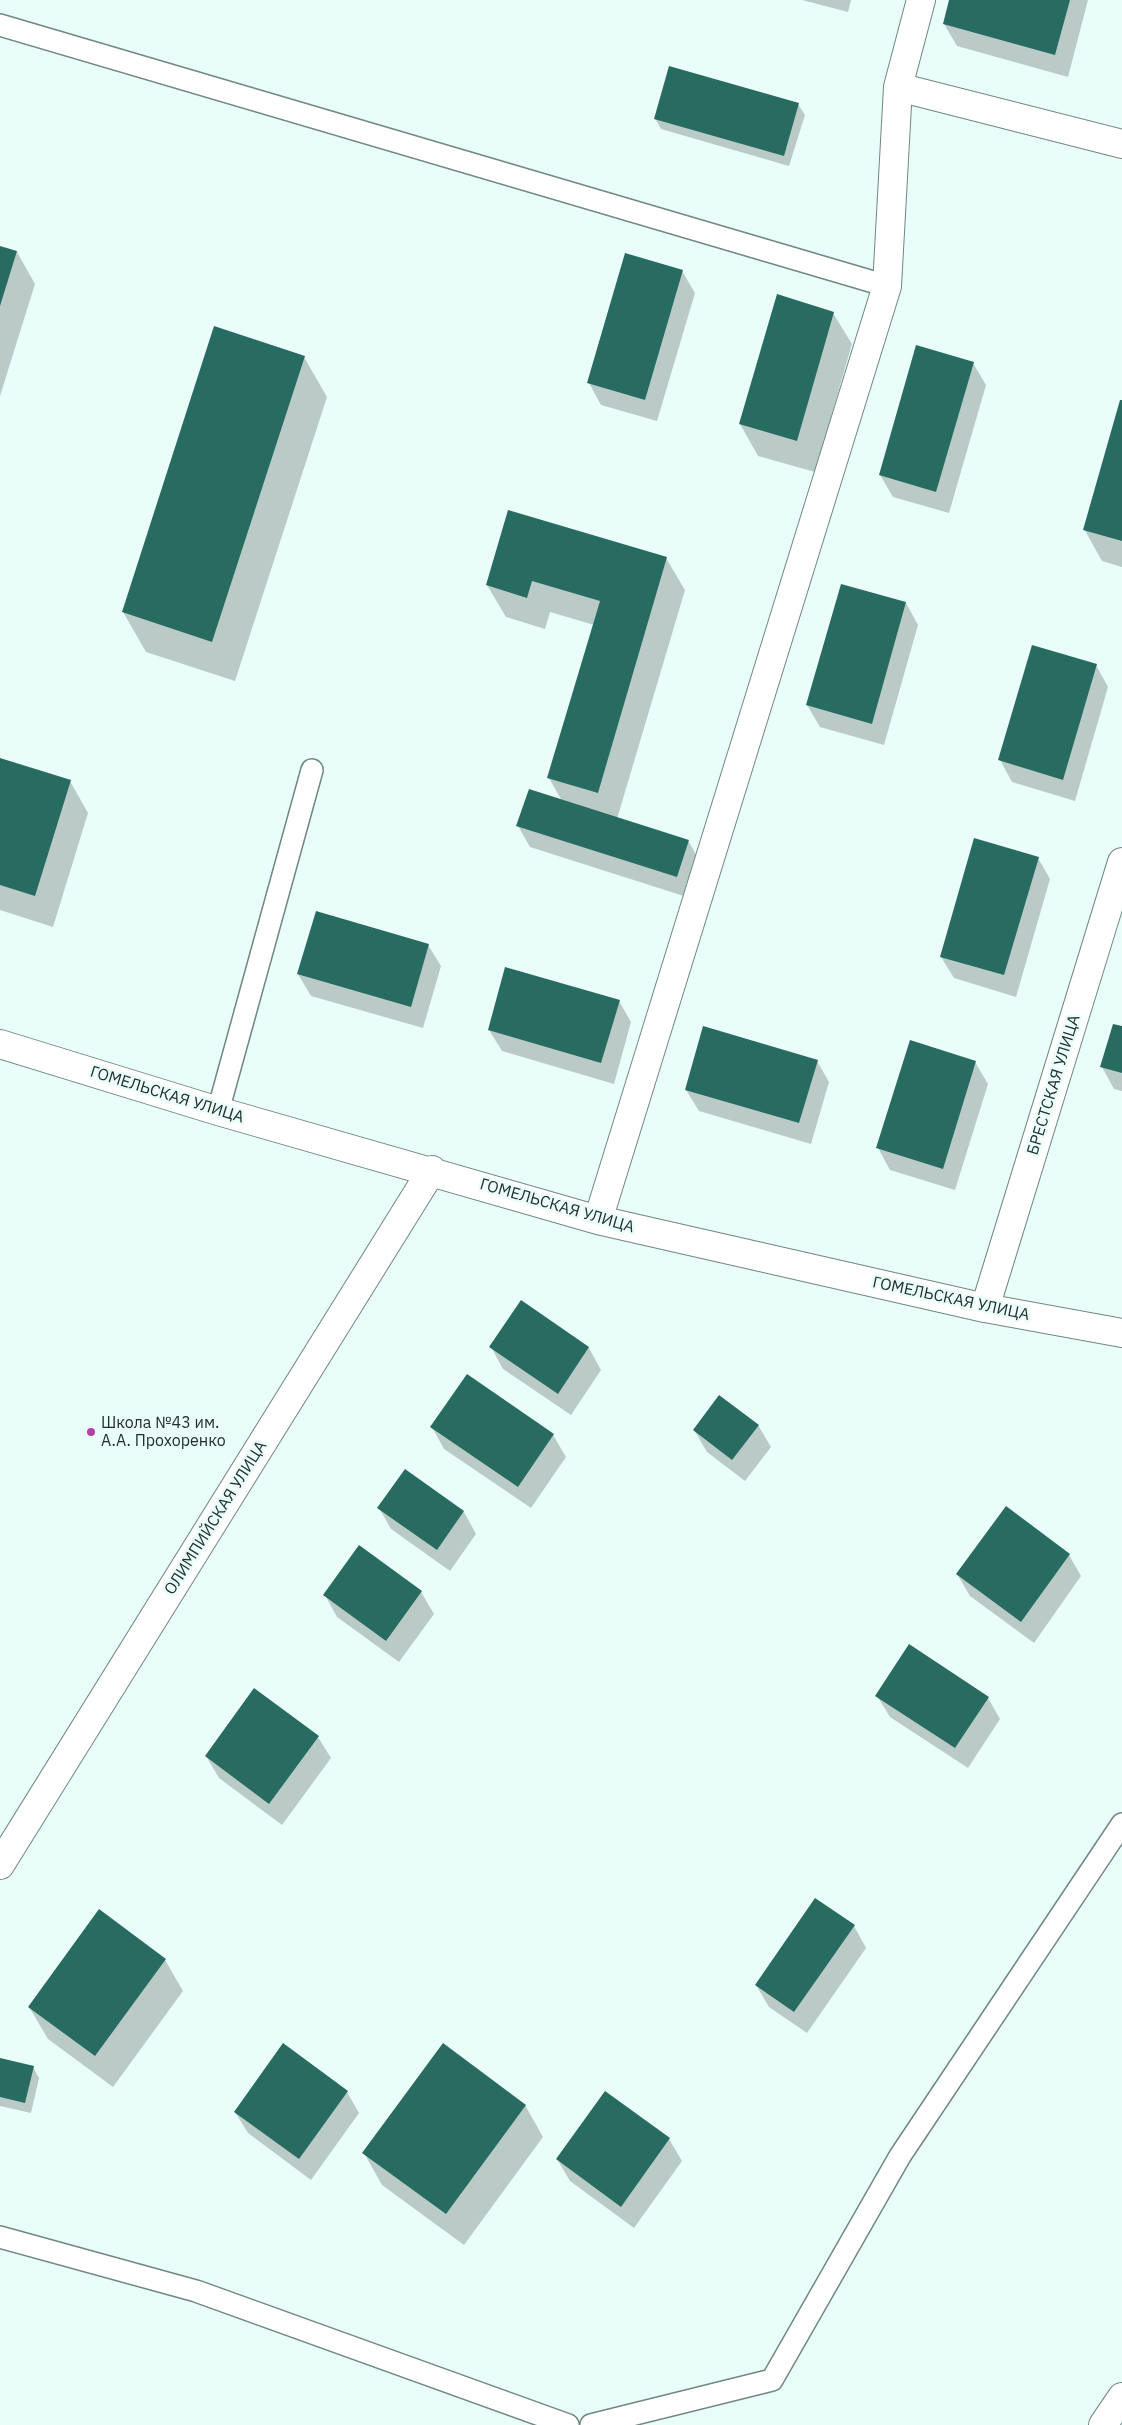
<!DOCTYPE html>
<html>
<head>
<meta charset="utf-8">
<style>
  body { margin:0 }
  canvas { display:block; background:#e9fef9 }
</style>
</head>
<body>
<canvas width="1122" height="2425"></canvas>
<script>
const ctx = document.querySelector('canvas').getContext('2d');
ctx.lineJoin = 'round';
function fill(path, color) {
  ctx.fillStyle = color;
  ctx.fill(path, 'evenodd');
}
function shape(rows) {
  const path = new Path2D();
  for (const r of rows) {
    path.moveTo(r[0], r[1]);
    for (let i = 2; i < r.length; i += 2) path.lineTo(r[i], r[i + 1]);
  }
  return path;
}
function strokePath(path, color, width, dash) {
  ctx.strokeStyle = color;
  ctx.lineWidth = width;
  ctx.lineCap = dash ? 'butt' : 'round';
  ctx.setLineDash(dash || []);
  ctx.stroke(path);
}
function label(font, color, halo, rows, align = 'center') {
  ctx.font = font + ' "IBM Plex Sans",sans-serif';
  ctx.lineWidth = 5;
  ctx.setLineDash([]);
  ctx.textBaseline = 'middle';
  ctx.strokeStyle = halo;
  ctx.fillStyle = color;
  for (const [text, x, y, turn = 0] of rows) {
    ctx.save();
    ctx.translate(x, y);
    ctx.rotate((+turn || 0) * Math.PI / 180);
    ctx.textAlign = isNaN(turn) ? turn : align;
    if (halo) ctx.strokeText(text, 0, 0);
    ctx.fillText(text, 0, 0);
    ctx.restore();
  }
}
fill(shape([
  [802,0,851,0,848,12],
  [951,0,1088,0,1068,77,957,46,944,24],
  [798,104,805,115,789,166,661,129,655,118],
  [0,247,17,252,35,284,0,396],
  [682,271,695,293,657,421,601,405,589,383],
  [833,313,852,344,815,472,758,456,740,424],
  [304,357,327,397,235,681,146,652,123,612],
  [973,363,986,385,949,513,893,497,880,475],
  [1122,401,1122,567,1102,561,1084,529],
  [666,558,685,590,617,819,689,842,701,863,690,898,530,847,518,826,562,801,549,778,594,625,550,612,545,629,506,617,487,585],
  [842,585,906,603,918,625,884,745,820,727,807,705],
  [1096,665,1108,687,1075,801,1012,782,1000,760],
  [0,759,70,781,88,813,53,927,0,910],
  [1038,858,1050,879,1016,997,954,978,941,957],
  [428,945,441,966,423,1028,311,996,298,974],
  [619,1001,631,1022,614,1084,502,1051,489,1030],
  [1122,1027,1122,1091,1114,1089,1102,1067],
  [817,1061,829,1082,811,1144,699,1111,686,1090],
  [975,1062,988,1084,955,1190,890,1170,878,1148],
  [521,1302,589,1348,601,1370,571,1415,503,1369,491,1347],
  [758,1425,771,1447,745,1481,707,1452,694,1430],
  [432,1427,553,1435,566,1457,531,1508,444,1449],
  [405,1471,464,1512,476,1534,450,1571,391,1529,379,1508],
  [1069,1555,1081,1576,1034,1643,970,1596,957,1574],
  [421,1592,434,1614,399,1662,337,1617,325,1595],
  [877,1696,988,1698,1000,1719,968,1768,890,1717],
  [318,1737,331,1758,282,1825,219,1778,206,1756],
  [854,1926,866,1948,807,2033,769,2007,756,1985],
  [165,1960,183,1991,113,2087,48,2039,29,2007],
  [0,2059,33,2067,39,2078,31,2113,0,2106],
  [347,2092,359,2113,311,2180,248,2133,235,2112],
  [605,2092,669,2139,682,2161,634,2228,570,2181,557,2159],
  [525,2105,543,2137,464,2245,382,2185,364,2153]
]), '#0003');
fill(shape([
  [949,0,1070,0,1055,55,943,24],
  [669,66,799,103,784,156,654,119],
  [0,246,17,251,0,306],
  [625,253,683,270,645,400,587,383],
  [777,294,834,312,797,441,739,424],
  [214,326,305,356,212,642,122,612],
  [916,345,974,362,936,492,879,475],
  [1120,400,1122,400,1122,541,1083,530],
  [508,510,667,557,598,793,547,778,600,601,532,581,527,598,486,585],
  [841,584,906,602,872,724,806,705],
  [1032,645,1097,664,1063,780,998,760],
  [0,758,71,780,35,896,0,885],
  [529,789,689,840,677,877,516,826],
  [974,838,1039,857,1004,975,940,957],
  [316,911,429,944,411,1007,297,974],
  [505,967,620,1000,601,1063,488,1030],
  [1113,1024,1122,1026,1122,1073,1100,1067],
  [703,1026,818,1060,799,1123,685,1090],
  [910,1040,976,1061,943,1169,876,1148],
  [521,1300,589,1347,558,1394,489,1347],
  [467,1374,554,1434,518,1487,430,1427],
  [719,1395,759,1425,732,1460,693,1430],
  [405,1469,464,1511,437,1550,377,1508],
  [1006,1506,1070,1554,1021,1622,956,1574],
  [359,1545,422,1591,386,1641,323,1595],
  [909,1644,989,1697,955,1748,875,1696],
  [254,1688,319,1736,269,1804,205,1756],
  [815,1898,855,1925,794,2012,755,1985],
  [99,1909,166,1959,95,2056,28,2007],
  [283,2043,348,2091,299,2159,234,2112],
  [443,2043,526,2105,446,2214,362,2153],
  [0,2058,34,2066,25,2103,0,2097],
  [605,2091,670,2138,621,2207,556,2159]
]), '#286b61');
const service = shape([
  [0,25,887,286],
  [218,1111,312,770],
  [0,2237,196,2291,568,2425],
  [591,2425,772,2380,900,2156,1122,1824]
]);
const minor = shape([
  [898,87,1122,144],
  [0,1044,218,1111,598,1220,985,1308,1122,1333],
  [598,1220,887,286,898,87,921,0],
  [985,1308,1122,862],
  [0,1865,432,1170]
]);
const primary = shape([
  [1103,2425,1122,2397]
]);
strokePath(service, '#708782', 24);
strokePath(minor, '#708782', 30);
strokePath(primary, '#708782', 30);
strokePath(service, '#fff', 21);
strokePath(minor, '#fff', 28);
strokePath(primary, '#fff', 28);
for (const [x, y, r, color] of [
  [91,1432,5,"#af44a4"]
]) {
  const dot = new Path2D();
  dot.arc(x, y, r, 0, 2 * Math.PI);
  ctx.fillStyle = color;
  ctx.fill(dot);
  strokePath(dot, '#e9fef9', 2);
}
label('16px', '#252e2c', '#e9fef9', [
  ["БРЕСТСКАЯ УЛИЦА",1054,1085,-73],
  ["ГОМЕЛЬСКАЯ УЛИЦА",167,1095,17],
  ["ГОМЕЛЬСКАЯ УЛИЦА",557,1206,16],
  ["ГОМЕЛЬСКАЯ УЛИЦА",951,1299,12],
  ["ОЛИМПИЙСКАЯ УЛИЦА",216,1518,-58]
]);
label('16px', '#252e2c', '#e9fef9', [
  ["Школа №43 им.",101,1423],
  ["А.А. Прохоренко",101,1441]
], 'left');
</script>
</body>
</html>
